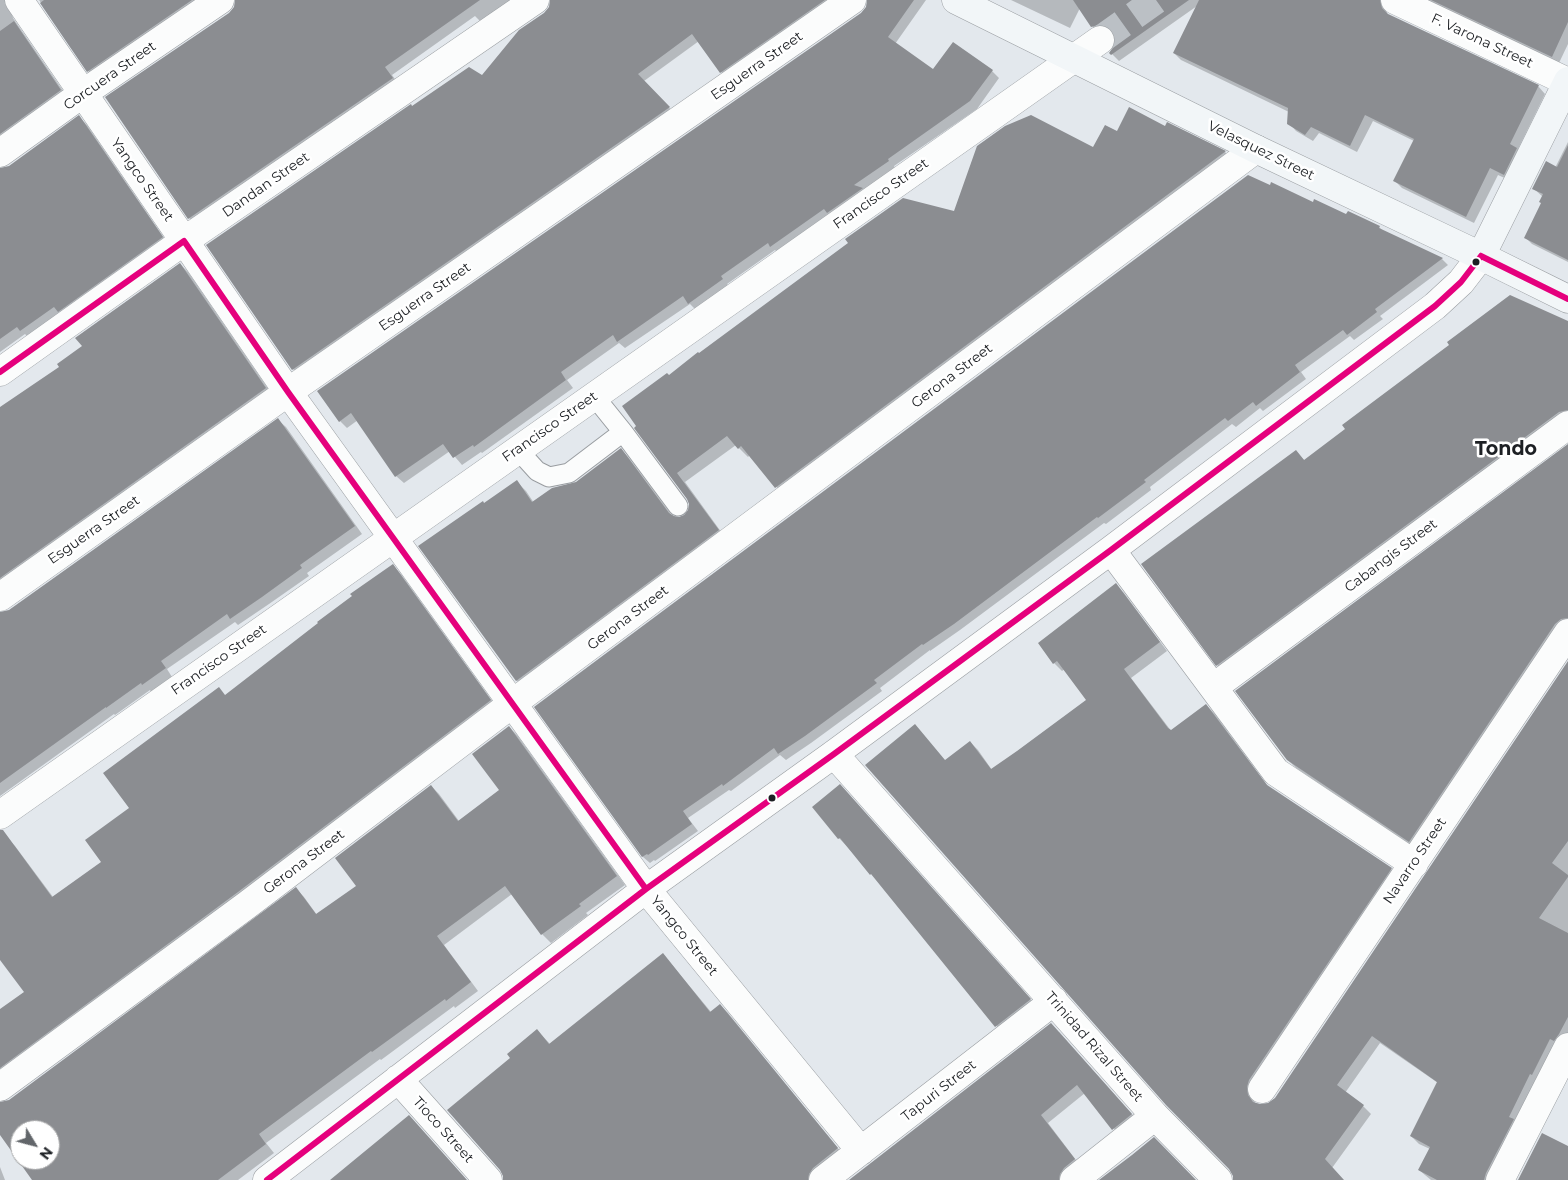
<!DOCTYPE html>
<html>
<head>
<meta charset="utf-8">
<style>
  body { margin:0 }
  #map { position:relative; width:1568px; height:1180px; overflow:hidden; background:#e3e8ed; font-family:Montserrat,sans-serif }
  canvas { display:block }
  .north { position:absolute; left:10px; top:1120px; width:50px; height:50px; box-sizing:border-box; background:#fff; border:1px solid #a5a6a7; border-radius:50%; rotate:127deg; font-size:14px; font-weight:700; line-height:20px; text-align:center; color:#1d2024 }
  .north::after { content:''; display:block; margin:auto; width:18px; height:22px; background:#62666a; clip-path:polygon(50% 0,100% 100%,50% 72%,0 100%) }
</style>
</head>
<body>
<div id="map">
<canvas width="1568" height="1180"></canvas>
<div class="north">N</div>
</div>
<script>
const ctx = document.querySelector('canvas').getContext('2d');
ctx.lineJoin = 'round';
function fill(path, color) {
  ctx.fillStyle = color;
  ctx.fill(path, 'evenodd');
}
function shape(rows) {
  const path = new Path2D();
  for (const r of rows) {
    path.moveTo(r[0], r[1]);
    for (let i = 2; i < r.length; i += 2) path.lineTo(r[i], r[i + 1]);
  }
  return path;
}
function strokePath(path, color, width, dash) {
  ctx.strokeStyle = color;
  ctx.lineWidth = width;
  ctx.lineCap = dash ? 'butt' : 'round';
  ctx.setLineDash(dash || []);
  ctx.stroke(path);
}
function label(font, color, halo, rows, align = 'center') {
  ctx.font = font + ' Montserrat,sans-serif';
  ctx.lineWidth = 5;
  ctx.setLineDash([]);
  ctx.textBaseline = 'middle';
  ctx.strokeStyle = halo;
  ctx.fillStyle = color;
  for (const [text, x, y, turn = 0] of rows) {
    ctx.save();
    ctx.translate(x, y);
    ctx.rotate((+turn || 0) * Math.PI / 180);
    ctx.textAlign = isNaN(turn) ? turn : align;
    if (halo) ctx.strokeText(text, 0, 0);
    ctx.fillText(text, 0, 0);
    ctx.restore();
  }
}
fill(shape([
  [0,0,13,0,11,9,13,18,68,98,0,147],
  [39,0,211,0,96,78,88,71],
  [237,0,515,0,482,23,475,16,392,75,400,86,197,226,189,218,107,98,230,14,235,8],
  [552,0,842,0,728,79,721,72,699,41,644,81,676,115,300,377,293,369,208,245,412,107,483,76,545,14,550,8],
  [869,0,926,0,895,44,934,71,992,71,999,78,977,109,894,166,895,168,778,253,775,250,727,284,730,287,696,310,690,304,625,348,619,343,567,380,573,388,482,453,481,452,462,465,450,451,404,483,396,476,358,420,347,428,340,421,862,14,867,8],
  [1011,0,1388,0,1386,10,1388,16,1538,86,1545,94,1518,149,1524,156,1511,181,1498,175,1474,223,1402,188,1395,181,1414,141,1373,121,1357,152,1319,133,1313,141,1296,131,1289,123,1289,112,1181,60,1174,53,1197,6,1119,61,1111,53,1116,47,1117,39,1115,32,1106,31,1100,34,1092,26,1080,8,1070,28],
  [1426,0,1568,0,1568,44,1559,63],
  [79,117,87,125,169,245,29,338,25,334,0,352,0,170,9,167],
  [1168,124,1225,152,1233,161,784,496,750,455,748,457,736,445,685,482,727,540,526,689,517,681,420,546,517,482,526,491,534,503,576,483,621,449,629,458,674,518,685,516,690,510,690,504,688,499,636,428,669,376,955,213,1094,149,1117,133,1166,128],
  [1568,142,1568,262,1532,244,1526,238,1543,203,1543,197,1533,188,1555,168],
  [1313,204,1379,227,1383,231,1442,259,1448,265,1380,316,1383,319,1354,340,1350,336,1301,372,1306,379,1263,411,1260,408,1236,427,1232,424,1150,487,1151,490,1106,524,1104,523,960,630,930,651,930,650,880,688,882,691,811,743,786,760,780,755,731,791,729,790,688,818,698,831,655,861,654,860,650,863,643,857,536,707],
  [180,264,188,272,273,396,0,591,0,409,61,367],
  [1568,323,1568,419,1225,673,1217,665,1296,451,1305,461],
  [278,420,286,427,362,534,307,573,309,576,269,604,238,625,235,622,167,669,172,677,151,692,150,690,115,715,114,714,0,796,0,613,10,611],
  [1568,446,1568,628,1417,849,1296,768,1288,760],
  [393,566,401,574,498,709,0,1082,0,1010,25,992,0,957,0,844,7,838,15,846,53,897,103,862,131,808,226,696],
  [1116,585,1124,593,1167,651,1131,678,1172,732,1206,705,1214,713,1270,789,1391,869,1399,877,1254,1097,1255,1104,1269,1104,1276,1099,1568,663,1568,1040,1494,1180,1431,1180,1419,1170,1430,1149,1419,1144,1411,1136,1438,1083,1380,1043,1345,1093,1363,1106,1371,1114,1332,1168,1339,1180,1234,1180,1234,1175,945,761,970,742,978,750,992,770,1087,700,1065,669,1062,671,1054,663,1040,643],
  [509,727,517,735,625,885,586,913,588,915,551,943,542,934,512,894,444,945,478,991,455,1008,454,1006,381,1060,380,1059,266,1143,274,1153,238,1180,38,1180,23,1160,50,1160,50,1130,20,1130,20,1156,0,1129,0,1104,10,1101,296,889,304,897,317,915,357,886,431,786,439,794,459,821,500,790],
  [847,793,1037,1007,1003,1034,879,881,839,838],
  [663,954,711,1012,720,1005,728,1013,845,1157,818,1180,504,1180,512,1059,537,1030,550,1044],
  [1059,1032,1139,1122,1121,1137,1085,1093,1048,1123,1082,1168,1069,1180,851,1180],
  [0,1167,5,1180,0,1180]
]), '#0003');
fill(shape([
  [44,0,192,0,87,72,40,3],
  [235,0,480,0,385,67,393,78,188,219,105,97,229,13,234,7],
  [550,0,825,0,720,73,692,34,638,74,670,107,292,370,206,245,411,104,412,106,469,67,482,75,519,30,544,13,549,7],
  [867,0,914,0,888,37,933,69,953,42,993,70,970,101,888,159,889,161,854,185,863,188,827,213,824,209,770,247,768,243,721,276,723,279,688,304,683,296,617,342,613,335,561,372,566,380,474,447,473,445,453,458,443,444,395,477,351,413,339,422,317,391,861,13,866,7],
  [1073,0,1189,0,1111,55,1109,53,1114,46,1116,39,1113,31,1106,26,1098,25,1091,27],
  [1199,0,1380,0,1382,8,1388,14,1539,85,1510,144,1517,148,1504,175,1490,168,1466,217,1393,181,1414,139,1365,115,1350,146,1311,127,1305,135,1287,124,1288,108,1173,53],
  [1431,0,1568,0,1568,22,1552,57],
  [14,21,61,90,0,134,0,31],
  [1129,107,1165,126,1167,122,1226,151,775,488,741,446,738,449,727,436,677,473,719,530,516,681,418,546,483,501,484,503,517,480,532,502,552,488,576,482,621,448,669,513,674,516,679,517,684,515,688,510,689,504,687,499,634,428,636,426,622,406,667,373,669,375,698,352,699,353,848,243,845,239,903,198,954,211,977,146,1005,126,1031,115,1093,147,1105,125,1117,131],
  [79,115,163,237,58,312,54,307,20,331,17,327,0,339,0,168,9,166],
  [1568,145,1568,260,1524,238,1541,203,1539,202,1543,194,1532,189,1546,161,1557,167],
  [1248,175,1270,185,1271,182,1313,202,1314,199,1346,214,1348,211,1380,226,1379,228,1443,258,1375,309,1377,312,1347,335,1343,330,1295,365,1300,372,1256,406,1253,402,1228,421,1225,418,1144,480,1146,482,1098,518,1097,517,954,624,923,645,922,644,874,680,877,683,805,736,778,754,774,748,723,786,722,784,683,811,692,824,648,855,647,854,642,857,534,707],
  [180,263,266,388,0,578,0,407,59,367,57,364,82,346,75,338],
  [1510,295,1568,321,1568,410,1559,412,1216,666,1141,564,1296,450,1304,460,1345,429,1342,425,1449,345,1447,342],
  [278,418,355,526,300,565,302,568,262,597,230,619,227,614,161,661,166,668,142,685,141,683,106,708,106,707,0,783,0,612,9,610],
  [1568,444,1568,618,1561,619,1555,624,1409,842,1287,760,1235,691],
  [393,564,491,700,238,892,0,1068,0,1009,24,992,0,960,0,830,3,830,52,897,101,862,85,840,129,808,103,773,219,687,225,695,318,623,317,622,352,596,350,594],
  [1116,583,1160,642,1124,669,1168,728,1171,730,1206,704,1267,785,1392,868,1249,1080,1247,1087,1248,1095,1253,1102,1260,1104,1268,1103,1275,1098,1568,661,1568,841,1552,863,1568,875,1568,877,1539,918,1568,933,1568,1017,1559,1034,1554,1041,1550,1039,1532,1075,1530,1074,1509,1117,1514,1119,1486,1173,1484,1180,1437,1180,1418,1170,1430,1147,1410,1136,1437,1082,1372,1036,1337,1085,1364,1105,1325,1159,1344,1180,1233,1180,1233,1176,1229,1169,1166,1105,865,765,915,724,945,760,970,741,991,769,1017,751,1086,700,1057,661,1053,664,1038,643],
  [509,726,617,876,579,904,581,906,541,935,505,886,437,936,471,982,446,1001,445,999,372,1052,371,1051,259,1134,266,1144,218,1180,32,1180,0,1135,0,1102,9,1100,296,887,316,914,356,886,335,858,431,785,458,821,499,790,472,754],
  [20,1130,50,1130,50,1160,20,1160],
  [840,784,1031,999,995,1027,871,874,870,875,840,838,838,839,812,807],
  [663,953,710,1012,720,1004,838,1148,813,1168,809,1174,808,1180,503,1180,503,1176,500,1170,447,1110,510,1058,507,1054,537,1029,549,1044],
  [1051,1023,1132,1114,1112,1130,1077,1085,1041,1115,1075,1159,1064,1168,1060,1174,1059,1180,849,1180],
  [409,1115,467,1180,330,1180,353,1161],
  [1542,1133,1568,1146,1568,1180,1518,1180],
  [1154,1137,1196,1180,1099,1180,1132,1155]
]), '#8b8d91');
strokePath(shape([
  [1100,40,1156,0]
]), '#bbc0c5', 28, [28, 14]);
const lane = shape([
  [594,396,623,432,678,506],
  [518,450,537,471,549,477,569,473,623,432]
]);
const street = shape([
  [19,0,288,392,646,889,861,1151],
  [1395,0,1568,82],
  [0,153,82,94,220,0],
  [0,372,184,241,535,0],
  [1111,550,1276,772,1414,864],
  [0,597,288,392,852,0],
  [1214,687,1568,425],
  [834,754,1155,1116,1218,1180],
  [0,815,1100,40],
  [398,1079,488,1180],
  [0,1087,247,905,513,703,1256,149],
  [1262,1089,1568,633],
  [267,1180,646,889,834,754,1111,550,1435,306,1461,282,1481,256],
  [823,1180,1054,1001],
  [1074,1180,1155,1116],
  [1500,1180,1568,1047]
]);
const secondary = shape([
  [956,0,1256,149,1481,256,1568,299],
  [1481,256,1568,81]
]);
strokePath(lane, '#999da1', 21);
strokePath(street, '#999da1', 29);
strokePath(secondary, '#999da1', 29);
strokePath(lane, '#fbfcfc', 19);
strokePath(street, '#fbfcfc', 28);
strokePath(secondary, '#f2f6f8', 28);
strokePath(shape([
  [1481,256,1568,299],
  [0,372,184,241,288,392,646,889],
  [267,1180,646,889,834,754,1111,550,1435,306,1461,282,1481,256]
]), '#e5007d', 6);
for (const [x, y, r, color] of [
  [1476,262,4.5,"#1d2024"],
  [772,798,4.5,"#1d2024"]
]) {
  const dot = new Path2D();
  dot.arc(x, y, r, 0, 2 * Math.PI);
  ctx.fillStyle = color;
  ctx.fill(dot);
  strokePath(dot, '#fff', 2);
}
label('14px', '#1d2024', '#fff', [
  ["F. Varona Street",1482,41,25],
  ["Esguerra Street",757,66,-35],
  ["Corcuera Street",110,76,-35],
  ["Velasquez Street",1261,151,26],
  ["Yangco Street",142,180,55],
  ["Dandan Street",266,185,-35],
  ["Francisco Street",881,194,-35],
  ["Esguerra Street",425,297,-35],
  ["Gerona Street",952,376,-37],
  ["Francisco Street",550,427,-35],
  ["Esguerra Street",94,530,-35],
  ["Cabangis Street",1391,556,-37],
  ["Gerona Street",628,618,-37],
  ["Francisco Street",219,660,-35],
  ["Navarro Street",1415,861,-56],
  ["Gerona Street",304,862,-37],
  ["Yangco Street",684,936,51],
  ["Trinidad Rizal Street",1094,1047,49],
  ["Tapuri Street",939,1091,-38],
  ["Tioco Street",443,1130,48]
]);
label('bold 19px', '#1d2024', '#fff', [
  ["Tondo",1506,449]
]);
</script>
</body>
</html>
